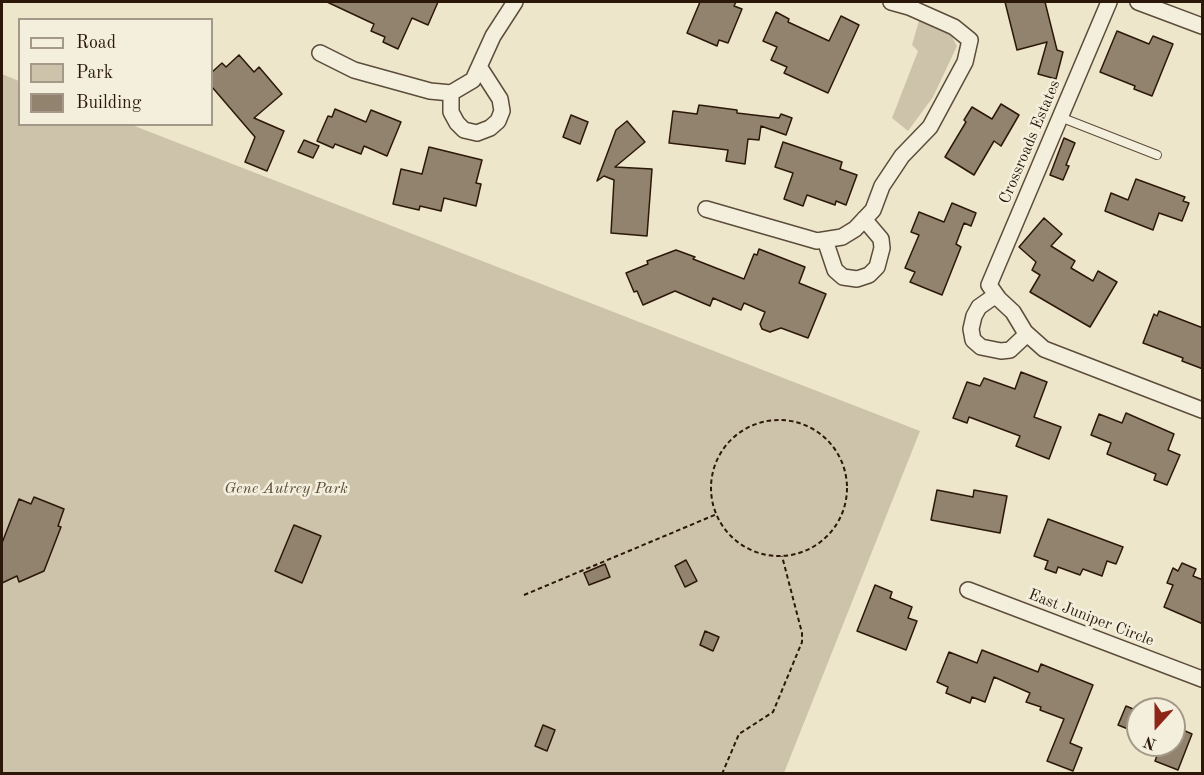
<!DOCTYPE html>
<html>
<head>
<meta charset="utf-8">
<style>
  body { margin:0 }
  #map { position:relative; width:1204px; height:775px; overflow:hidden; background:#eee6cb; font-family:"Old Standard TT",serif }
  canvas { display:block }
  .frame { position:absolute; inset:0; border:3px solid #2c1809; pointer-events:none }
  .legend { position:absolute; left:18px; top:18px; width:195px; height:108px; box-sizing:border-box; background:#f4efdd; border:2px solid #a49988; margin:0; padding:8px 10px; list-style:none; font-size:18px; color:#2c1809 }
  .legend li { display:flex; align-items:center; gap:12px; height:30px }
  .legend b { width:30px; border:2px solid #a49988 }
  .north { position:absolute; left:1126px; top:697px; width:60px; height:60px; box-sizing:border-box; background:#f4efdd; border:2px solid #a49988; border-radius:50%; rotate:201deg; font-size:16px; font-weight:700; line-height:24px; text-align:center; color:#2c1809 }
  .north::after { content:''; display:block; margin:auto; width:21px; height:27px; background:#8f2418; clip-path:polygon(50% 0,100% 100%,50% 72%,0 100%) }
</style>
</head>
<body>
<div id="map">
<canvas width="1204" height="775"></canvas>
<div class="frame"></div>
<ul class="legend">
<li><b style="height:8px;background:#f4efdd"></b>Road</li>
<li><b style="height:16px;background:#cdc3aa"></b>Park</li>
<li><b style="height:16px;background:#91836e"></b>Building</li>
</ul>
<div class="north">N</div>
</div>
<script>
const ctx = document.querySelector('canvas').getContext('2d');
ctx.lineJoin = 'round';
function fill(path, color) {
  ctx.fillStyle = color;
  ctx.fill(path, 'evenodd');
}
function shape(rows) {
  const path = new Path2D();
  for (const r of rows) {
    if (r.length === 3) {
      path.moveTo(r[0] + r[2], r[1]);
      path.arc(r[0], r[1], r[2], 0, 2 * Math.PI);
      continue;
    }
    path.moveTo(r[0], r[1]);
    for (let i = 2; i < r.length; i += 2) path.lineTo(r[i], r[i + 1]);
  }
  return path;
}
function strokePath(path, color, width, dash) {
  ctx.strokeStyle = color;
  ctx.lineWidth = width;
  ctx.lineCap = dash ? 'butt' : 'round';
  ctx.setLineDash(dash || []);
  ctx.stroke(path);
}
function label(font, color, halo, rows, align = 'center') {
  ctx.font = font + ' "Old Standard TT",serif';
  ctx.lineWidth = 5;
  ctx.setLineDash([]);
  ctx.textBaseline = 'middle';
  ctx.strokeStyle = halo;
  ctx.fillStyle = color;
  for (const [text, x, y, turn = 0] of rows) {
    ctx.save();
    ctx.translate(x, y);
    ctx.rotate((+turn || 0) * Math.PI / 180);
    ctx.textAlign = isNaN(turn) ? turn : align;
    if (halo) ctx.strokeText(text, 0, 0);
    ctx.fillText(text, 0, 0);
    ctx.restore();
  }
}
fill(shape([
  [920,17,951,35,957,46,933,97,908,131,892,118,918,51,912,45],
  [2,74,19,81,20,124,132,125,920,431,784,773,2,773]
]), '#cdc3aa');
const building = shape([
  [327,2,438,2,428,25,412,18,398,49,383,42,385,37,371,31,374,24,327,2],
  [700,2,736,2,734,6,742,9,728,43,719,40,717,46,687,33,700,2],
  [1005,2,1045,2,1057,50,1063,52,1056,79,1038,74,1047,42,1017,50,1005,2],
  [776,12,789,19,788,22,829,41,841,16,859,25,828,93,784,73,787,67,771,60,777,47,763,41,776,12],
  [1117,31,1149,44,1153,36,1173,44,1152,96,1134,89,1135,86,1100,72,1117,31],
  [239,55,254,72,259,67,282,94,254,118,284,131,267,171,245,162,255,137,212,87,212,72,222,63,226,67,239,55],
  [1001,104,1019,115,1001,146,994,141,974,175,945,157,966,122,964,120,972,107,992,119,1001,104],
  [699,105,737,110,737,113,779,118,781,114,792,118,786,135,761,126,759,140,748,139,745,164,726,161,728,150,669,143,673,111,697,114,699,105],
  [335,109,366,122,371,110,401,122,387,156,364,146,361,154,335,144,333,148,317,141,328,116,332,117,335,109],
  [571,115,588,122,580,144,563,137,571,115],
  [627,121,645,142,615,167,652,169,647,236,611,233,614,180,604,176,597,181,616,130,627,121],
  [1064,138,1075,143,1066,165,1069,166,1063,180,1050,175,1064,138],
  [304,140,319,146,313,158,298,152,304,140],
  [783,142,842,162,840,169,857,175,846,205,836,201,835,205,807,195,803,206,784,199,793,173,775,167,783,142],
  [429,147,482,160,476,183,481,184,476,206,444,198,441,211,420,206,419,210,393,204,401,169,422,174,429,147],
  [1136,179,1185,197,1183,201,1189,203,1182,221,1159,213,1153,230,1105,211,1111,193,1128,200,1136,179],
  [952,203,976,213,971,226,964,223,956,244,961,247,942,295,910,282,915,272,905,268,919,235,911,232,919,212,944,222,952,203],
  [1044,218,1062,234,1051,246,1075,261,1071,268,1093,281,1098,271,1117,282,1090,327,1030,292,1040,275,1032,270,1036,262,1019,247,1044,218],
  [759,249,805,267,799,283,826,294,808,338,781,328,770,332,762,329,760,324,765,312,744,303,741,310,713,298,710,306,675,291,643,305,637,291,634,292,626,273,648,264,647,261,676,250,695,257,693,259,744,279,754,254,757,255,759,249],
  [1159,311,1203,328,1203,369,1182,361,1183,358,1143,343,1154,314,1157,316,1159,311],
  [1021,372,1047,382,1034,417,1061,427,1049,459,1016,446,1020,436,969,417,967,423,953,418,967,382,980,386,984,378,1015,389,1021,372],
  [1126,413,1174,434,1168,450,1180,455,1167,485,1154,480,1156,474,1107,454,1111,443,1091,435,1099,414,1122,423,1126,413],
  [937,490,973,497,974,490,1007,496,1000,533,931,520,937,490],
  [34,497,64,509,58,526,61,527,44,571,19,582,17,576,2,583,2,543,19,499,31,504,34,497],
  [1048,519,1123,547,1116,564,1107,561,1102,576,1083,569,1080,575,1058,567,1056,573,1045,569,1048,561,1034,556,1048,519],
  [294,525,321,536,302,583,275,571,294,525],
  [686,560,697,581,685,587,675,566,686,560],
  [1182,563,1196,569,1193,576,1203,580,1203,624,1164,607,1173,585,1167,583,1173,568,1178,571,1182,563],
  [605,564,610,577,589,585,584,573,605,564],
  [875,585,892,592,890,598,912,607,908,618,917,621,906,650,857,631,875,585],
  [705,631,719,637,713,651,700,645,705,631],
  [982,650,1038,672,1041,664,1093,685,1070,743,1082,748,1073,771,1047,761,1064,719,1040,710,1041,707,1026,702,1030,693,994,677,985,702,972,697,970,703,946,693,948,687,937,682,949,652,977,663,982,650],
  [1126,706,1138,711,1138,733,1118,725,1126,706],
  [543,725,555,730,547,751,535,746,543,725],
  [1174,726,1192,734,1178,770,1155,761,1161,745,1174,745,1174,726]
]);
fill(building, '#91836e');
strokePath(building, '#2c1809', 1.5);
const service = shape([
  [1060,117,1157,155]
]);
const minor = shape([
  [1109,2,989,285,999,299,1013,312,1025,332,1044,349,1202,410],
  [1138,2,1202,26],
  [320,53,354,70,430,91,451,93,473,80,493,36,515,2],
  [451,93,451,112,457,123,464,130,477,133,490,128,498,121,502,111,500,99,480,68],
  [706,209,817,241,842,237,855,229,873,210,882,186,902,156,930,127,965,62,970,40,954,27,909,7,891,2],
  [825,240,835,270,843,277,857,279,869,275,877,267,882,248,881,239,864,219],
  [996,295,979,307,974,316,971,329,973,340,981,347,1001,351,1010,350,1027,334],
  [968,590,1202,679]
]);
strokePath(service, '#5c4c3a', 10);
strokePath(minor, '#5c4c3a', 18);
strokePath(shape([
  [779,488,68],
  [524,595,717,514],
  [722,774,739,734,773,712,802,642,802,633,782,556]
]), '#2c1809', 2, [4.5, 3]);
strokePath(service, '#f4efdd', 8);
strokePath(minor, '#f4efdd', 15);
label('16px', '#2c1809', '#f4efdd', [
  ["Crossroads Estates",1030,142,-67],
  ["East Juniper Circle",1091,618,21]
]);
label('italic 16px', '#5c4b39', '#f4efdd', [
  ["Gene Autrey Park",286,489]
]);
</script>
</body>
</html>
